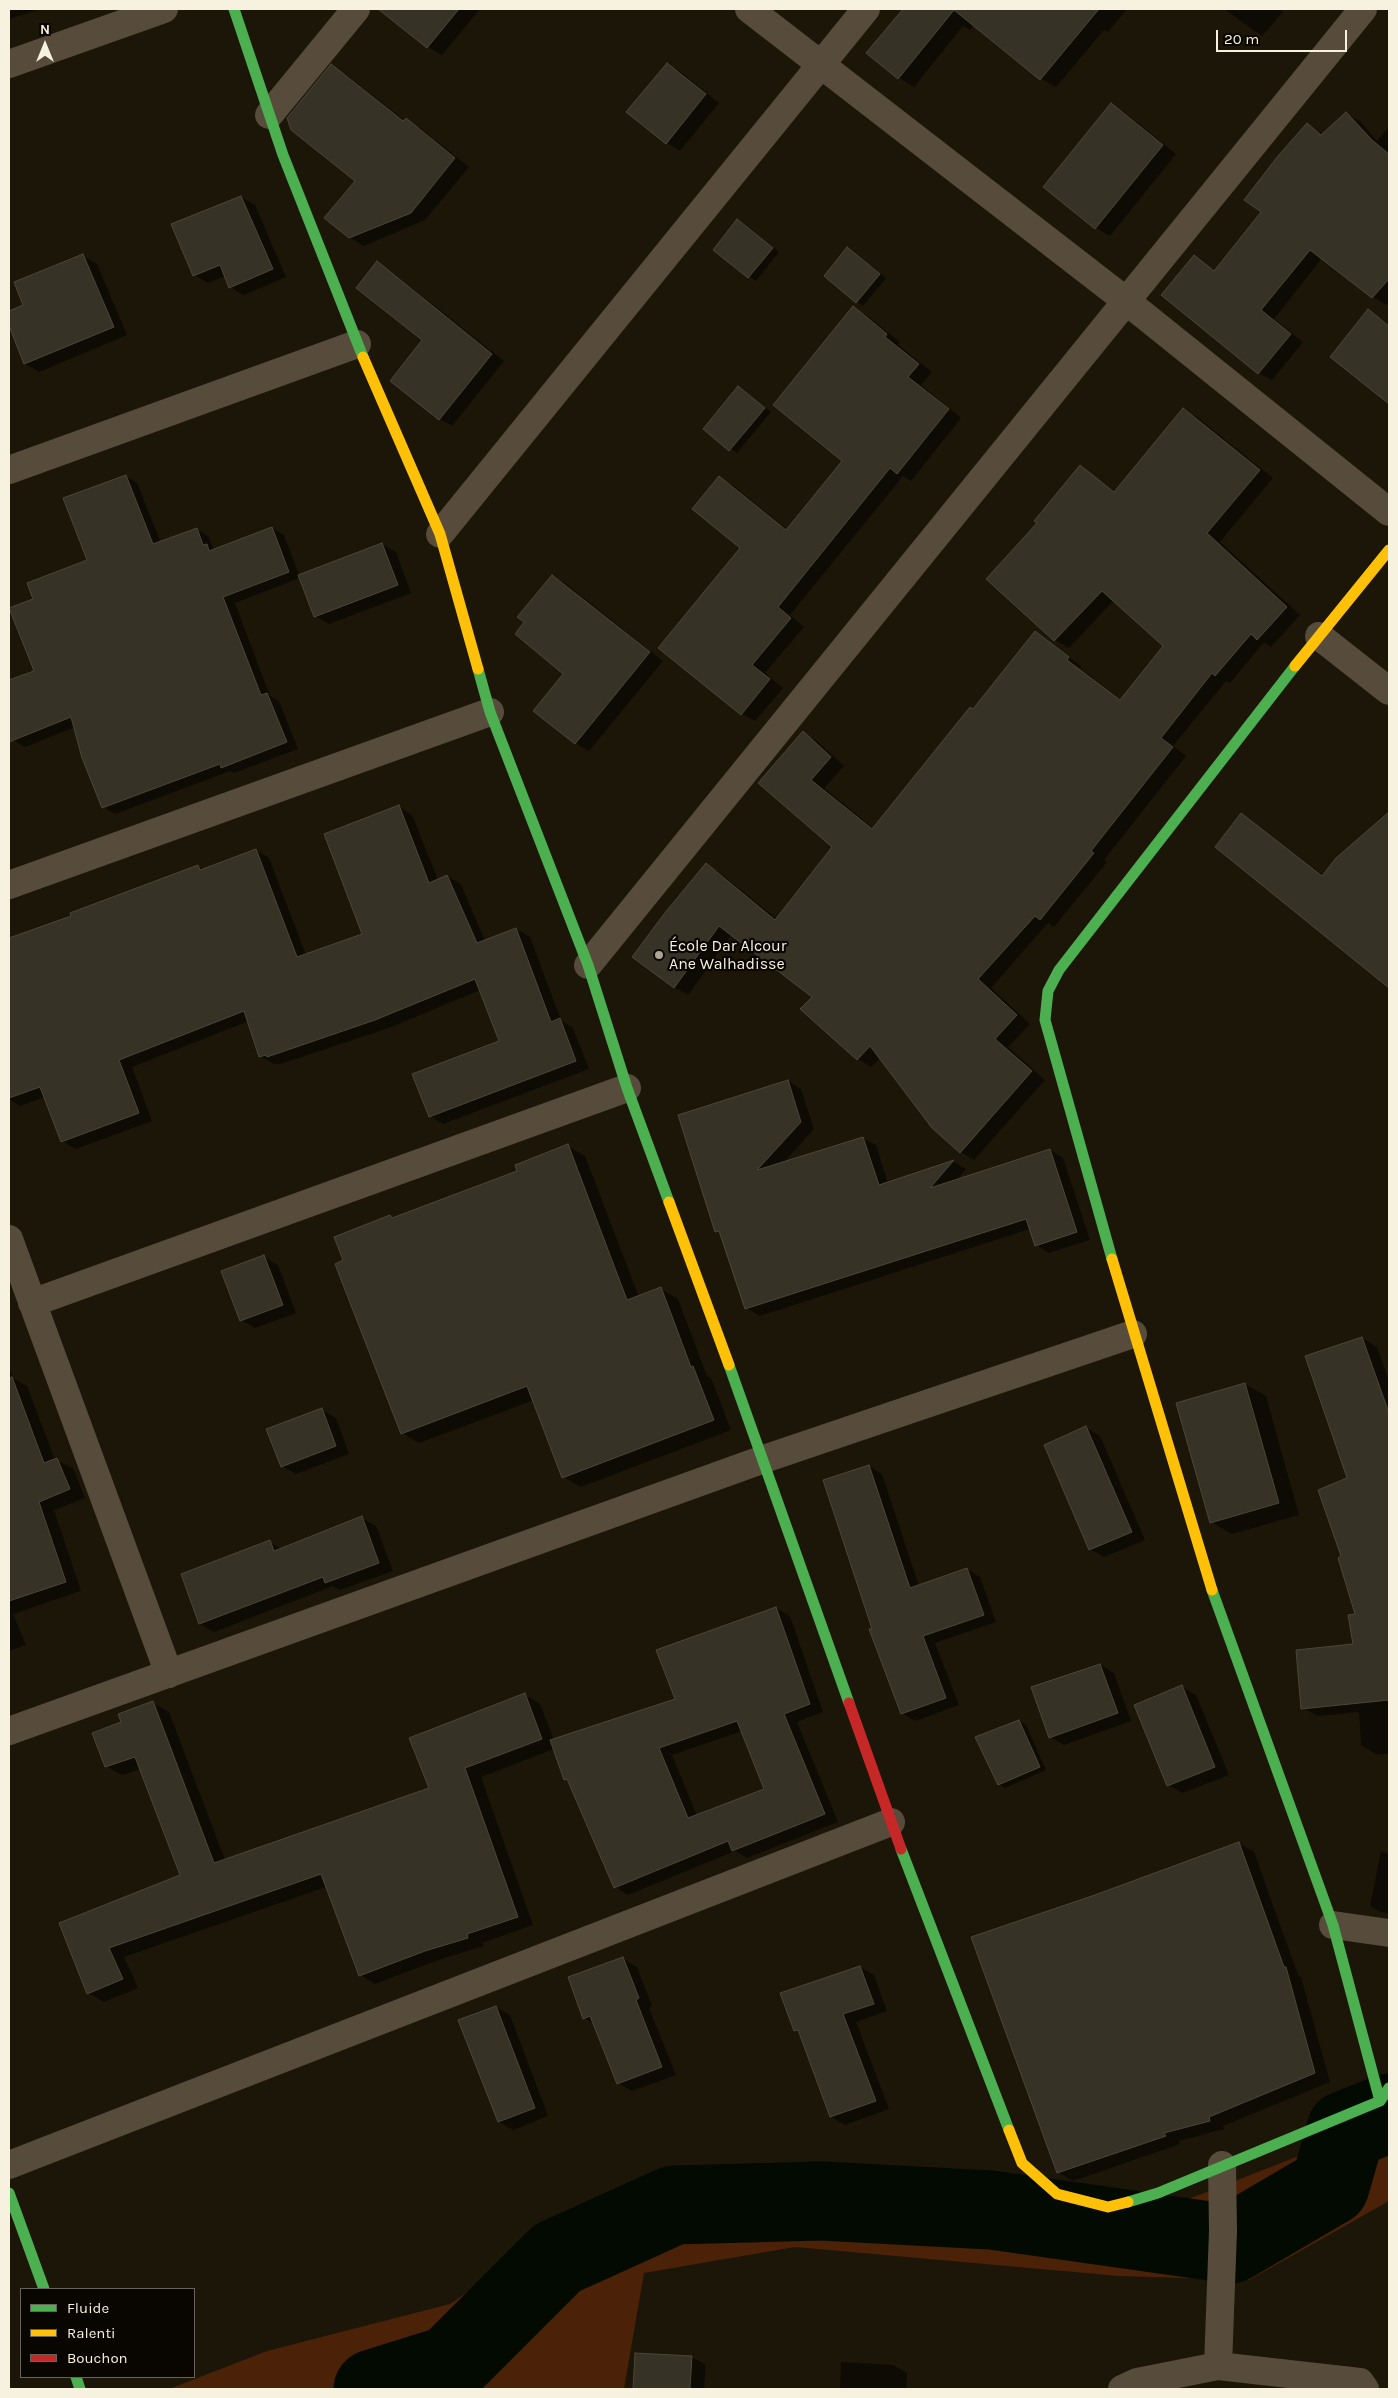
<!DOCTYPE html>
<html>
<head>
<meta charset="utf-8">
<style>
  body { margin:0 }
  #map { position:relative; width:1398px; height:2398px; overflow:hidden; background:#1b1608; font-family:Karla,sans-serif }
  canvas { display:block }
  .frame { position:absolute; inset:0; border:10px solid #f7f1df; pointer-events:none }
  .legend { position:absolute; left:20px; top:2288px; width:175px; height:90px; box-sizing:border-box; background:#090500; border:1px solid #686359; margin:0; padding:6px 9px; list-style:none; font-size:15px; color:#f7f1df }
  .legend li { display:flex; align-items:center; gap:10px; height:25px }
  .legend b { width:25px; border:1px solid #686359 }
  .north { position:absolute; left:20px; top:20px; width:50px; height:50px; -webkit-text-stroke:4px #090500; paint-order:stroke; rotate:0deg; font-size:14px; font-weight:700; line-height:20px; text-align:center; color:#f7f1df }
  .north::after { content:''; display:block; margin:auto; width:18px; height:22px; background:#f7f1df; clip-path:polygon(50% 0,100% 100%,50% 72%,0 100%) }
  .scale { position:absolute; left:1216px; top:30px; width:131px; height:22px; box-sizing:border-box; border:2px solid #f7f1df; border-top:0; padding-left:6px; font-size:15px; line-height:18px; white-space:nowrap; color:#f7f1df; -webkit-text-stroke:4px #090500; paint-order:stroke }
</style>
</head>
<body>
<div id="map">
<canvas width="1398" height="2398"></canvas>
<div class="frame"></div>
<ul class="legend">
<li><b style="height:6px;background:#4caf50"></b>Fluide</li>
<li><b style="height:6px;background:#ffc107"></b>Ralenti</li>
<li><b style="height:6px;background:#c62828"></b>Bouchon</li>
</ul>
<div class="north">N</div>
<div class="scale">20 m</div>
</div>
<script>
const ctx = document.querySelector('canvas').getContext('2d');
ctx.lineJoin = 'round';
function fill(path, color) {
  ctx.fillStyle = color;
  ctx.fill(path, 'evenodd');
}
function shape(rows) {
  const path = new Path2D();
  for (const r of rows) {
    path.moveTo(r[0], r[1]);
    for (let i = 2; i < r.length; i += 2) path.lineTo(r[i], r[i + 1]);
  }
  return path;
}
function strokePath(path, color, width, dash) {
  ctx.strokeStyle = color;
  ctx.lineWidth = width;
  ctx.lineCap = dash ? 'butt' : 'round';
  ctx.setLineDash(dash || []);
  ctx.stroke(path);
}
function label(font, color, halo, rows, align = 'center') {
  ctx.font = font + ' Karla,sans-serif';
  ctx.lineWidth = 4.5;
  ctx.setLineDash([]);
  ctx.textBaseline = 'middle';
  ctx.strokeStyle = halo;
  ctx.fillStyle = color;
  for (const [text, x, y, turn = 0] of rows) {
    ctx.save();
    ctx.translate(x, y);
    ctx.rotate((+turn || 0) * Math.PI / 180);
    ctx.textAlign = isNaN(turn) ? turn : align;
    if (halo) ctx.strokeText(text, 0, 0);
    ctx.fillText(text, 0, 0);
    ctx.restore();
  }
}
fill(shape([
  [1389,2107,1389,2201,1249,2280,1119,2276,795,2247,644,2273,624,2389,169,2389,267,2351,450,2304,557,2230,770,2172,1140,2218,1368,2129]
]), '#4b2108');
fill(shape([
  [9,9,41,9,9,19],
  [391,9,480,9,442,55,428,47,386,14],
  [905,9,1127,9,1108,32,1104,30,1056,87,1040,78,974,25,970,30,963,26,914,87,899,78,868,53],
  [1224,9,1278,9,1283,12,1262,36],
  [667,64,681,72,719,103,680,151,667,143],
  [331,66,345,74,405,121,420,128,469,167,425,220,364,246,349,237,356,180],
  [1112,105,1125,113,1176,154,1110,236,1096,228,1045,187],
  [1346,114,1360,121,1377,141,1389,127,1389,302,1386,305,1373,297,1322,258,1274,319,1303,342,1272,380,1259,373,1194,257,1215,271,1262,212,1308,125,1323,134],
  [241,197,255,205,286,277,244,295,230,287,226,276,208,283,194,275],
  [738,221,779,252,756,281,715,250],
  [848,249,886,278,863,306,857,302],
  [83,256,97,264,127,335,39,372,25,364,9,323,9,313,25,306],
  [377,263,389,270,504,361,452,426,440,419,424,340],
  [853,308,867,316,900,342,898,345,932,372,921,385,961,418,911,481,903,476,790,615,804,627,765,673,783,688,755,721,742,714,742,547,719,478,732,485,788,530,844,461],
  [1368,311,1389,324,1389,403,1331,357],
  [738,388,771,412,737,453,704,429],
  [1183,410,1197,417,1273,478,1220,542,1300,615,1271,647,1264,642,1230,683,1226,681,1173,746,1186,756,1104,860,1107,862,1054,927,1048,923,991,988,1030,1024,1008,1047,1045,1080,974,1160,961,1152,933,1127,880,1058,871,1067,858,1059,802,1009,814,997,732,934,688,995,674,987,707,865,720,873,777,919,833,847,759,783,803,733,817,741,844,766,824,788,874,829,1036,633,1081,666,1080,668,1121,700,1164,646,1114,600,1069,648,1055,640,988,579,1038,523,1081,467,1116,492],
  [126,476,137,483,161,543,196,529,208,536,214,550,272,528,284,535,299,575,382,544,396,552,411,593,329,624,315,616,300,578,235,603,270,696,279,701,298,749,234,773,230,771,115,814,103,807,75,727,25,747,13,740,9,728,9,681,35,671,35,599,89,561],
  [552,576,566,584,663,661,589,751,575,743,565,673,526,622],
  [399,807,412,815,438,880,447,876,461,884,485,941,516,929,530,937,561,1020,573,1028,589,1069,443,1124,430,1116,500,1042,480,990,389,1028,281,1064,274,1064,260,1056,249,1021,132,1067,152,1121,76,1149,62,1141,45,1097,20,1106,9,1099,9,939,73,917,198,866,205,870,256,850,269,858,306,955,364,935],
  [1242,815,1324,876,1341,853,1389,888,1389,986,1325,936,1326,935],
  [788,1081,801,1089,814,1129,783,1163,862,1138,876,1145,888,1183,954,1162,966,1169,956,1181,1050,1150,1063,1158,1090,1240,1049,1253,1036,1245,1030,1229,760,1316,746,1308,722,1235,716,1231],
  [567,1146,585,1156,639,1297,661,1289,678,1299,707,1376,711,1378,731,1430,581,1487,563,1477,534,1400,419,1443,402,1433,345,1261,390,1216,394,1218,519,1172],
  [264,1257,278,1265,296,1313,255,1328,241,1320],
  [1362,1338,1377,1347,1389,1381,1389,1754,1376,1754,1361,1745,1359,1712,1318,1716,1303,1708,1354,1645,1357,1615,1342,1557],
  [9,1367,13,1378,27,1386,55,1460,73,1468,85,1498,54,1510,81,1591,13,1614,26,1645,9,1651],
  [1245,1384,1266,1396,1299,1515,1232,1534,1211,1522],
  [322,1410,336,1418,349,1454,296,1474,282,1466],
  [1086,1428,1100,1436,1145,1540,1104,1557,1090,1549],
  [869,1466,882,1474,919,1586,967,1569,980,1577,996,1622,935,1643,959,1705,915,1721,902,1713,873,1629],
  [362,1518,376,1526,393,1571,340,1590,333,1586,214,1632,200,1624,182,1574,269,1542,282,1549],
  [776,1608,790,1616,823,1712,797,1722,838,1822,747,1858,735,1851,628,1895,615,1887,570,1782,565,1779,554,1749,481,1777,533,1925,482,1943,484,1946,441,1959,375,1984,360,1975,326,1887,124,1957,138,1988,104,2002,88,1993,61,1924,182,1875,141,1769,122,1775,106,1766,123,1722,153,1703,169,1712,225,1860,430,1789,525,1695,540,1704,554,1740,676,1699],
  [742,1731,765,1789,697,1816,672,1755],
  [1100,1665,1114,1673,1131,1721,1064,1745,1050,1737],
  [1182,1687,1196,1695,1229,1775,1182,1793,1168,1785],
  [1019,1721,1026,1725,1046,1770,1005,1788,999,1784],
  [1238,1843,1254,1852,1298,1975,1301,1977,1330,2082,1223,2126,1224,2129,1179,2141,1180,2144,1073,2181,1058,2172,1093,1897],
  [1381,1851,1389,1854,1389,1913,1381,1912,1370,1906],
  [623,1959,637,1967,652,2006,649,2008,676,2075,632,2091,618,2083,595,2024,584,2018],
  [860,1967,874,1975,887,2011,856,2022,889,2109,845,2125,831,2117,801,2034,795,2030],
  [496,2007,510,2015,548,2116,513,2130,499,2122,460,2020],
  [636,2354,692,2357,706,2365,704,2389,634,2389],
  [841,2362,893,2365,907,2373,906,2389,840,2389]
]), '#0007');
strokePath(shape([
  [373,2389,450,2365,557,2258,674,2205,821,2201,991,2210,1231,2244,1330,2186,1346,2130,1389,2113]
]), '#030a01', 79);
const building = shape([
  [378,9,459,9,427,48,378,9],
  [903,9,1099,9,1040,80,954,10,898,79,866,53,903,9],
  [667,63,706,94,666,144,626,112,667,63],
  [331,64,403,121,406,118,455,158,411,213,349,238,324,218,355,181,291,130,287,118,331,64],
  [1111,103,1163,145,1095,229,1043,187,1111,103],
  [1346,112,1372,140,1389,154,1389,279,1372,298,1310,250,1261,310,1291,334,1258,374,1161,295,1194,255,1214,271,1261,212,1244,200,1278,156,1307,123,1321,135,1346,112],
  [241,196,273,269,229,288,220,265,193,276,171,224,241,196],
  [737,219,773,248,748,278,713,250,737,219],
  [847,247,880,274,856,303,824,276,847,247],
  [83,254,114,327,24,364,9,326,9,311,23,305,14,282,83,254],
  [377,261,492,354,439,420,390,381,422,340,356,288,377,261],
  [853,306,887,334,885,337,919,364,908,377,949,409,897,474,890,468,778,607,791,618,752,665,770,679,741,715,658,648,740,548,692,509,719,476,786,530,842,461,773,405,853,306],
  [1368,309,1389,326,1389,404,1330,357,1368,309],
  [738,386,765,408,729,451,703,429,738,386],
  [1183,408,1260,470,1207,533,1287,607,1257,640,1251,634,1215,676,1212,673,1161,738,1173,747,1091,851,1094,853,1040,920,1035,916,978,979,1017,1015,995,1039,1032,1071,960,1153,932,1128,870,1046,857,1060,800,1009,812,997,719,926,674,988,632,957,664,914,706,863,775,920,832,847,758,783,803,731,831,757,811,780,872,829,970,707,973,709,1035,631,1069,657,1067,660,1120,700,1163,646,1102,591,1054,641,986,579,1037,523,1034,521,1080,465,1114,492,1183,408],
  [126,475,153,544,197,528,203,545,207,544,209,551,272,527,289,572,223,597,261,695,267,693,287,742,221,768,220,764,102,808,82,758,71,717,9,742,9,680,34,671,9,608,33,599,27,583,87,560,63,498,126,475],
  [382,543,398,585,314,617,298,575,382,543],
  [552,575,650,652,575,744,533,711,563,674,515,634,524,622,517,617,552,575],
  [399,805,429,883,447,875,477,943,516,928,551,1022,560,1018,576,1061,429,1117,412,1074,499,1041,475,979,375,1020,267,1057,266,1055,259,1057,244,1011,119,1060,139,1113,61,1142,40,1087,9,1098,9,938,71,916,70,913,198,865,200,870,256,849,297,957,362,934,324,834,399,805],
  [1389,812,1389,988,1215,847,1241,813,1322,876,1336,858,1389,812],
  [788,1080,801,1122,757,1170,863,1137,879,1185,954,1160,930,1188,1050,1149,1077,1232,1035,1246,1026,1219,745,1309,719,1231,715,1232,678,1115,788,1080],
  [568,1144,627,1300,661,1287,691,1367,693,1366,714,1420,562,1478,527,1386,401,1434,335,1264,343,1260,334,1237,390,1215,392,1218,517,1171,515,1165,568,1144],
  [264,1255,283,1305,240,1321,221,1271,264,1255],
  [1362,1337,1389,1413,1389,1700,1301,1709,1296,1650,1353,1644,1348,1615,1355,1614,1338,1558,1341,1556,1318,1490,1347,1478,1305,1356,1362,1337],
  [12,1377,44,1463,57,1458,70,1489,39,1502,66,1582,9,1601,9,1378,12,1377],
  [1245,1383,1279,1503,1210,1523,1176,1403,1245,1383],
  [322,1408,336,1446,281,1467,266,1429,322,1408],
  [1086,1426,1132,1532,1089,1550,1044,1445,1086,1426],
  [869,1465,910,1588,967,1568,984,1615,923,1636,946,1698,901,1714,869,1629,872,1629,823,1480,869,1465],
  [362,1516,379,1563,325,1583,323,1577,199,1624,181,1574,270,1540,274,1551,362,1516],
  [776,1607,810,1704,784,1714,825,1814,732,1851,728,1841,614,1888,567,1779,564,1780,550,1740,675,1699,656,1650,776,1607],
  [737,1721,764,1789,688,1818,659,1748,737,1721],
  [1100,1664,1118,1713,1049,1738,1031,1687,1100,1664],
  [1182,1685,1215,1767,1167,1786,1134,1705,1182,1685],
  [525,1693,542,1739,465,1768,518,1917,467,1934,468,1938,425,1951,359,1976,321,1874,109,1948,123,1979,87,1994,59,1923,180,1875,135,1757,105,1767,92,1733,121,1722,118,1714,153,1701,214,1863,429,1788,409,1738,525,1693],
  [1019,1720,1040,1767,998,1785,975,1737,1019,1720],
  [1239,1842,1284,1967,1286,1967,1315,2073,1209,2117,1210,2121,1164,2133,1166,2136,1057,2173,971,1937,1092,1896,1239,1842],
  [623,1957,639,1998,636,2000,662,2067,617,2084,590,2016,583,2019,568,1977,623,1957],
  [860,1966,874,2004,843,2014,876,2101,830,2117,798,2030,794,2031,780,1993,860,1966],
  [496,2006,535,2108,498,2122,458,2020,496,2006],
  [635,2353,692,2356,690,2389,633,2389,635,2353]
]);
fill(building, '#363326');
strokePath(building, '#4a473a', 1);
strokePath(shape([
  [749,9,1125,300,1389,512],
  [9,64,164,9],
  [269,115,356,9],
  [9,470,357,344],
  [440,534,866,9],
  [1319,636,1389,691],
  [9,885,490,712],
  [588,965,1363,9],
  [9,1239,169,1674],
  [32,1303,627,1088],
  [9,1731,764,1459,1133,1334],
  [1333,1925,1389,1933],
  [9,2165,891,1822],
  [1222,2165,1223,2231,1218,2366,1360,2382,1365,2389],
  [1122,2389,1137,2382,1218,2366]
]), '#574b3b', 28);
strokePath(shape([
  [234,9,283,155,363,357],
  [478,669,490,712,588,965,627,1088,669,1202],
  [1112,1259,1045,1020,1048,991,1059,970,1295,666],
  [729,1365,849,1703],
  [1212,1590,1333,1925,1380,2101],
  [901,1849,1009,2130],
  [9,2193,44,2289],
  [1128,2202,1158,2193,1380,2101,1389,2088],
  [76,2377,80,2389]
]), '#4caf50', 11);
strokePath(shape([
  [363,357,440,534,478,669],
  [1295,666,1389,550],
  [669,1202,729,1365],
  [1112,1259,1212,1590],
  [1009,2130,1022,2163,1057,2194,1108,2207,1128,2202]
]), '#ffc107', 11);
strokePath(shape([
  [849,1703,901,1849]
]), '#c62828', 11);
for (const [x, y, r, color] of [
  [659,955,5,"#aaa494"]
]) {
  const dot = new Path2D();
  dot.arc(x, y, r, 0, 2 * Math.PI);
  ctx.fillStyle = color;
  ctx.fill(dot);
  strokePath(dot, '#090500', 2);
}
label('16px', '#f7f1df', '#090500', [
  ["École Dar Alcour",669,946],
  ["Ane Walhadisse",669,964]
], 'left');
</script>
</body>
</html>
